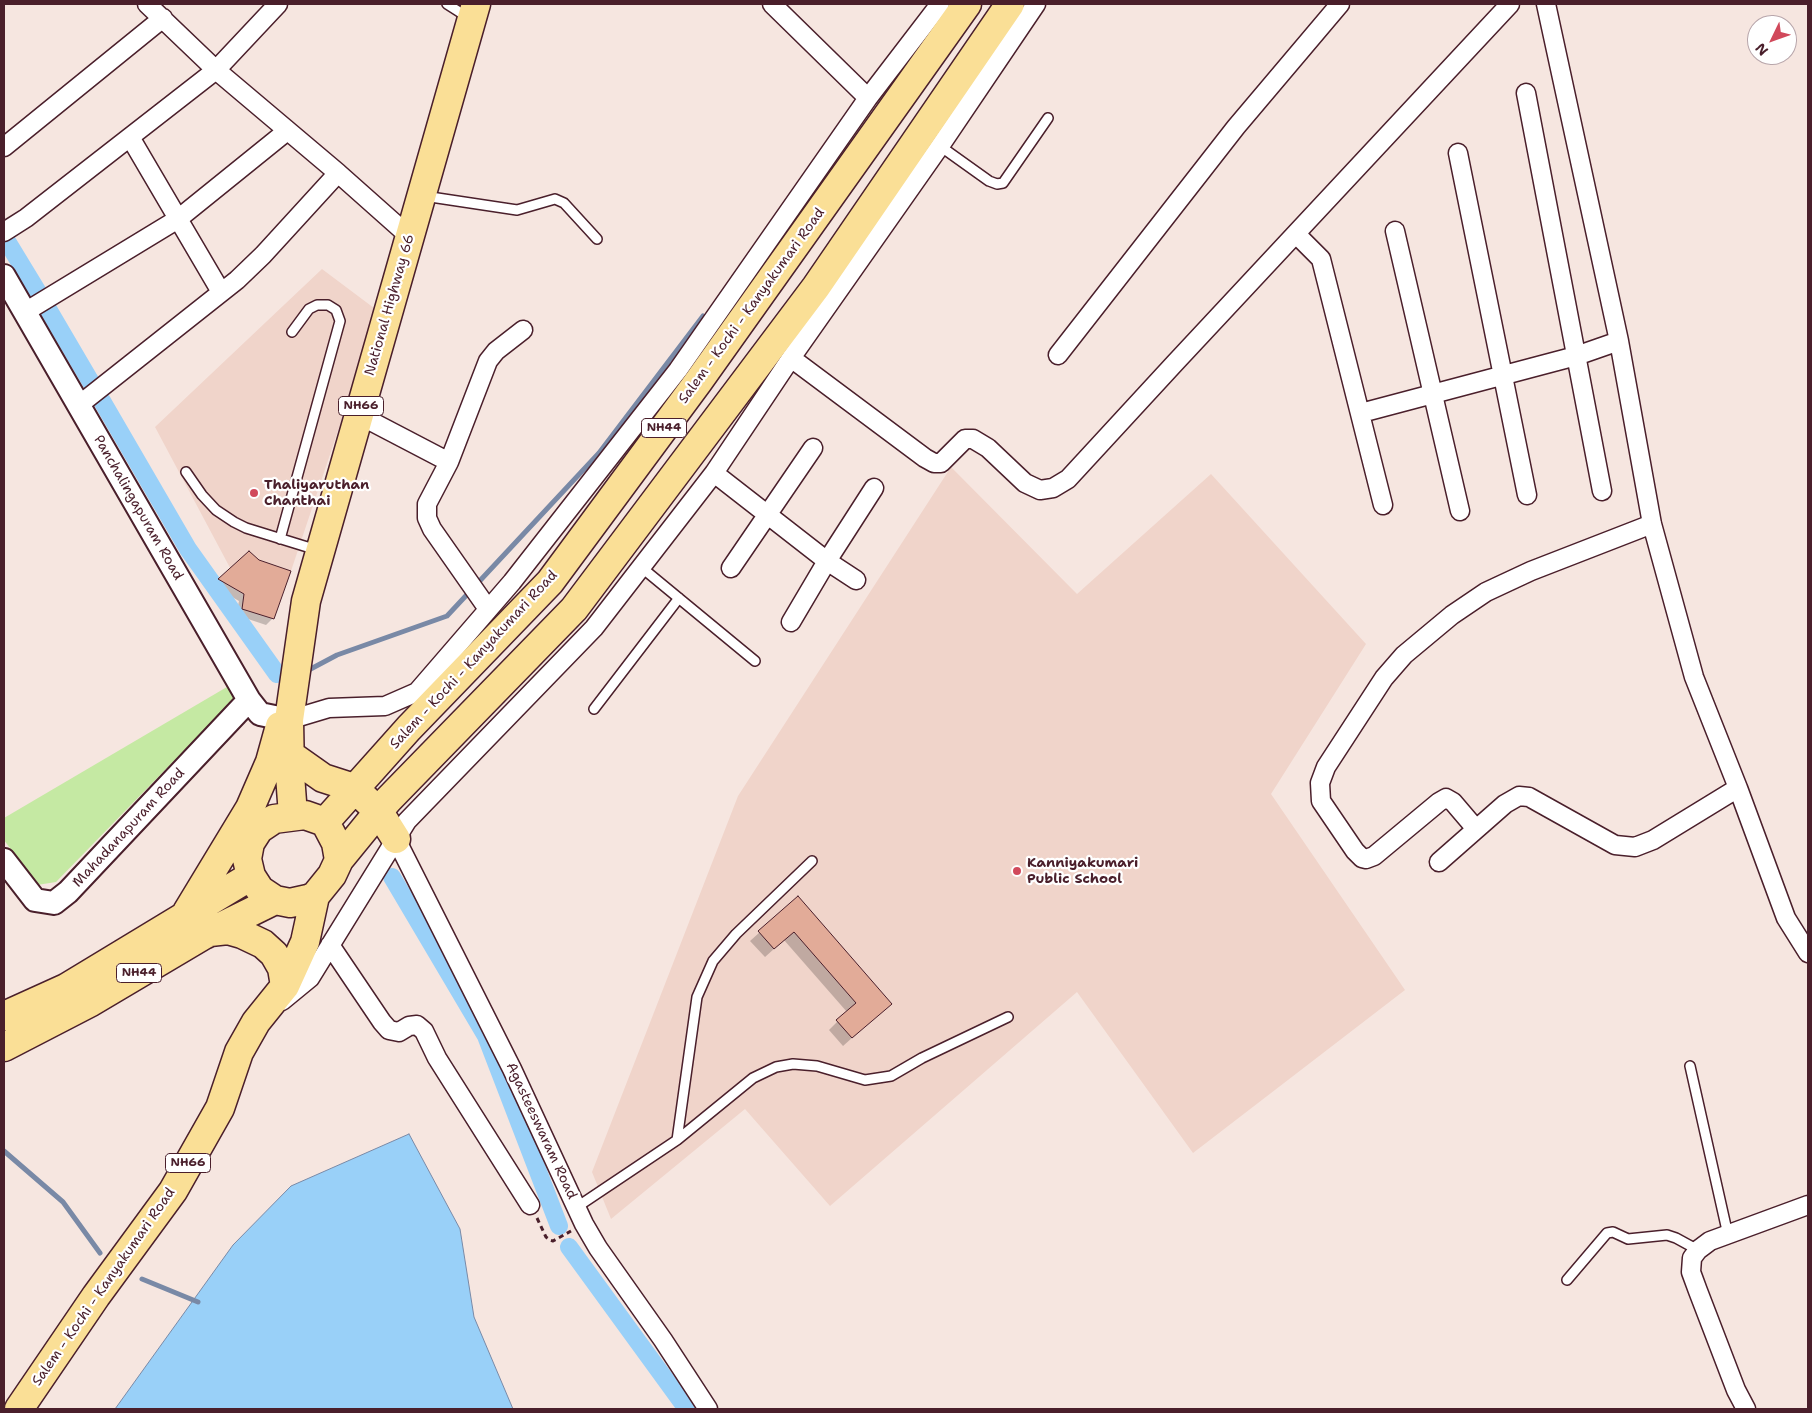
<!DOCTYPE html>
<html>
<head>
<meta charset="utf-8">
<style>
  body { margin:0 }
  #map { position:relative; width:1812px; height:1413px; overflow:hidden; background:#f6e6e0; font-family:"Shantell Sans",sans-serif }
  canvas { display:block }
  .frame { position:absolute; inset:0; border:5px solid #4a1f2b; pointer-events:none }
  .north { position:absolute; left:1747px; top:15px; width:50px; height:50px; box-sizing:border-box; background:#fff; border:1px solid #b7a5aa; border-radius:50%; rotate:228deg; font-size:14px; font-weight:700; line-height:20px; text-align:center; color:#4a1f2b }
  .north::after { content:''; display:block; margin:auto; width:18px; height:22px; background:#d1495b; clip-path:polygon(50% 0,100% 100%,50% 72%,0 100%) }
</style>
</head>
<body>
<div id="map">
<canvas width="1812" height="1413"></canvas>
<div class="frame"></div>
<div class="north">N</div>
</div>
<script>
const ctx = document.querySelector('canvas').getContext('2d');
ctx.lineJoin = 'round';
function fill(path, color) {
  ctx.fillStyle = color;
  ctx.fill(path, 'evenodd');
}
function shape(rows) {
  const path = new Path2D();
  for (const r of rows) {
    path.moveTo(r[0], r[1]);
    for (let i = 2; i < r.length; i += 2) path.lineTo(r[i], r[i + 1]);
  }
  return path;
}
function strokePath(path, color, width, dash) {
  ctx.strokeStyle = color;
  ctx.lineWidth = width;
  ctx.lineCap = dash ? 'butt' : 'round';
  ctx.setLineDash(dash || []);
  ctx.stroke(path);
}
function label(font, color, halo, rows, align = 'center') {
  ctx.font = font + ' "Shantell Sans",sans-serif';
  ctx.lineWidth = 4.5;
  ctx.setLineDash([]);
  ctx.textBaseline = 'middle';
  ctx.strokeStyle = halo;
  ctx.fillStyle = color;
  for (const [text, x, y, turn = 0] of rows) {
    ctx.save();
    ctx.translate(x, y);
    ctx.rotate((+turn || 0) * Math.PI / 180);
    ctx.textAlign = isNaN(turn) ? turn : align;
    if (halo) ctx.strokeText(text, 0, 0);
    ctx.fillText(text, 0, 0);
    ctx.restore();
  }
}
fill(shape([
  [322,269,378,311,291,571,259,560,244,594,155,427],
  [951,467,1077,594,1211,474,1366,644,1271,794,1405,990,1193,1153,1077,992,830,1206,745,1109,611,1219,592,1172,738,796]
]), '#f0d4ca');
fill(shape([
  [232,684,237,696,56,882,37,885,4,840,4,818]
]), '#c5e9a3');
const water = shape([
  [409,1134,460,1229,474,1317,513,1409,115,1409,233,1245,291,1186,409,1134]
]);
fill(water, '#99d0f8');
strokePath(water, '#7989a6', 1);
fill(shape([
  [249,552,273,618,266,625,236,615,239,601,213,586],
  [798,898,881,1012,843,1046,829,1030,847,1012,784,940,765,957,750,941]
]), '#0003');
strokePath(shape([
  [305,672,337,655,447,616,599,453,703,316],
  [4,1151,63,1202,100,1253],
  [142,1279,198,1302]
]), '#7989a6', 5);
strokePath(shape([
  [8,243,39,294],
  [48,309,92,384],
  [102,401,188,549,277,674],
  [392,877,486,1036,559,1226],
  [569,1247,687,1409]
]), '#99d0f8', 18);
const building = shape([
  [249,551,259,560,291,571,274,619,242,609,244,594,218,579,249,551],
  [798,896,892,1004,852,1038,836,1020,856,1003,794,932,774,949,758,931,798,896]
]);
fill(building, '#e2ab98');
strokePath(building, '#4a1f2b', 1);
const service = shape([
  [447,4,469,18],
  [940,146,989,181,997,184,1003,183,1048,118],
  [424,196,517,210,555,199,564,203,597,239],
  [186,472,202,495,216,510,234,522,246,528,317,550],
  [280,539,340,321,336,310,328,305,317,305,309,309,292,332],
  [641,567,755,661],
  [594,709,679,598],
  [1690,1066,1728,1235],
  [677,1140,697,997,713,961,736,934,812,861],
  [577,1207,677,1140,753,1078,776,1067,793,1064,817,1066,865,1080,891,1076,922,1058,1008,1017],
  [1567,1280,1607,1233,1613,1232,1628,1239,1667,1235,1676,1238,1698,1250]
]);
const minor = shape([
  [147,4,216,70,338,173,410,237],
  [772,4,868,98],
  [1546,4,1619,341,1652,524,1694,677,1738,788,1786,918,1808,953],
  [1526,93,1602,491],
  [130,137,221,292],
  [4,147,163,18],
  [1458,153,1527,495],
  [1395,231,1460,511],
  [4,232,26,218,216,70,278,4],
  [1296,234,1321,259,1383,505],
  [25,312,178,219,287,131],
  [1058,355,1236,127,1340,4],
  [791,358,925,458,934,463,941,463,965,439,973,439,988,448,1025,483,1040,490,1053,488,1068,479,1174,364,1510,4],
  [79,405,237,280,263,255,338,173],
  [1361,413,1576,356,1619,341],
  [359,415,449,462,427,504,427,518,432,529,488,609],
  [449,462,488,361,496,351,523,330],
  [714,473,827,561,856,580],
  [731,568,813,448],
  [791,622,827,561,874,488],
  [289,720,329,708,385,706,417,692,512,582,678,370,868,98,940,4],
  [1476,829,1453,802,1446,798,1439,802,1374,856,1366,859,1362,858,1355,851,1321,801,1320,783,1326,767,1384,678,1404,655,1452,615,1486,592,1531,571,1652,524],
  [396,839,512,1069,584,1224,598,1248,663,1340,708,1409],
  [1439,862,1505,804,1519,796,1529,797,1615,845,1635,847,1653,840,1738,788],
  [330,945,382,1022,389,1030,399,1032,409,1026,417,1025,424,1031,437,1058,530,1205],
  [282,1001,310,978,407,821,594,628,714,473,791,358,940,146,1036,4],
  [1746,1409,1736,1390,1698,1291,1691,1272,1692,1258,1698,1250,1710,1241,1808,1205]
]);
const tertiary = shape([
  [4,276,249,700,260,714,289,720],
  [4,860,35,900,54,903,68,892,249,700]
]);
const trunk = shape([
  [289,754,323,778,354,788,379,812,396,839],
  [293,815,290,775,289,720,306,601,476,4],
  [325,822,409,728,550,582,698,382,967,4],
  [339,860,336,843,325,822,305,815,274,819,259,829,250,843,247,859,251,876,260,890,275,900,290,903,308,899,315,896,332,875,339,860,388,800,574,609,816,287,1010,4],
  [187,912,250,808,270,762,280,726],
  [210,932,228,930,242,934,263,944,274,954,282,968,285,986],
  [4,1016,66,988,251,876],
  [4,1047,91,1002,204,935,275,900],
  [19,1409,96,1296,173,1191,220,1108,239,1052,256,1022,285,986,305,942,315,896]
]);
strokePath(service, '#4a1f2b', 12);
strokePath(minor, '#4a1f2b', 21);
strokePath(tertiary, '#4a1f2b', 26);
strokePath(trunk, '#4a1f2b', 31);
strokePath(shape([
  [537,1218,546,1237,550,1240,553,1241,571,1231]
]), '#4a1f2b', 3, [5, 4]);
strokePath(service, '#fff', 9);
strokePath(minor, '#fff', 18);
strokePath(tertiary, '#fff', 22);
strokePath(trunk, '#fadf96', 28);
for (const [x, y, r, color] of [
  [254,493,5,"#d1495b"],
  [1017,871,5,"#d1495b"]
]) {
  const dot = new Path2D();
  dot.arc(x, y, r, 0, 2 * Math.PI);
  ctx.fillStyle = color;
  ctx.fill(dot);
  strokePath(dot, '#fff', 2);
}
for (const [x, y, w] of [
  [361,406,45],
  [664,428,45],
  [139,973,45],
  [188,1163,45]
]) {
  const box = new Path2D();
  box.roundRect(x - w / 2, y - 9.5, w, 19, 4);
  ctx.fillStyle = '#fff';
  ctx.fill(box);
  strokePath(box, '#4a1f2b', 1);
}
label('bold 12px', '#4a1f2b', null, [
  ["NH66",361,406],
  ["NH44",664,428],
  ["NH44",139,973],
  ["NH66",188,1163]
]);
label('14px', '#4a1f2b', '#fff', [
  ["National Highway 66",390,305,-74],
  ["Salem - Kochi - Kanyakumari Road",752,306,-54],
  ["Panchalingapuram Road",138,508,60],
  ["Salem - Kochi - Kanyakumari Road",474,660,-47],
  ["Mahadanapuram Road",129,828,-47],
  ["Agasteeswaram Road",541,1131,65],
  ["Salem - Kochi - Kanyakumari Road",104,1287,-55]
]);
label('bold 14px', '#4a1f2b', '#fff', [
  ["Thaliyaruthan",264,485],
  ["Chanthai",264,501],
  ["Kanniyakumari",1027,863],
  ["Public School",1027,879]
], 'left');
</script>
</body>
</html>
